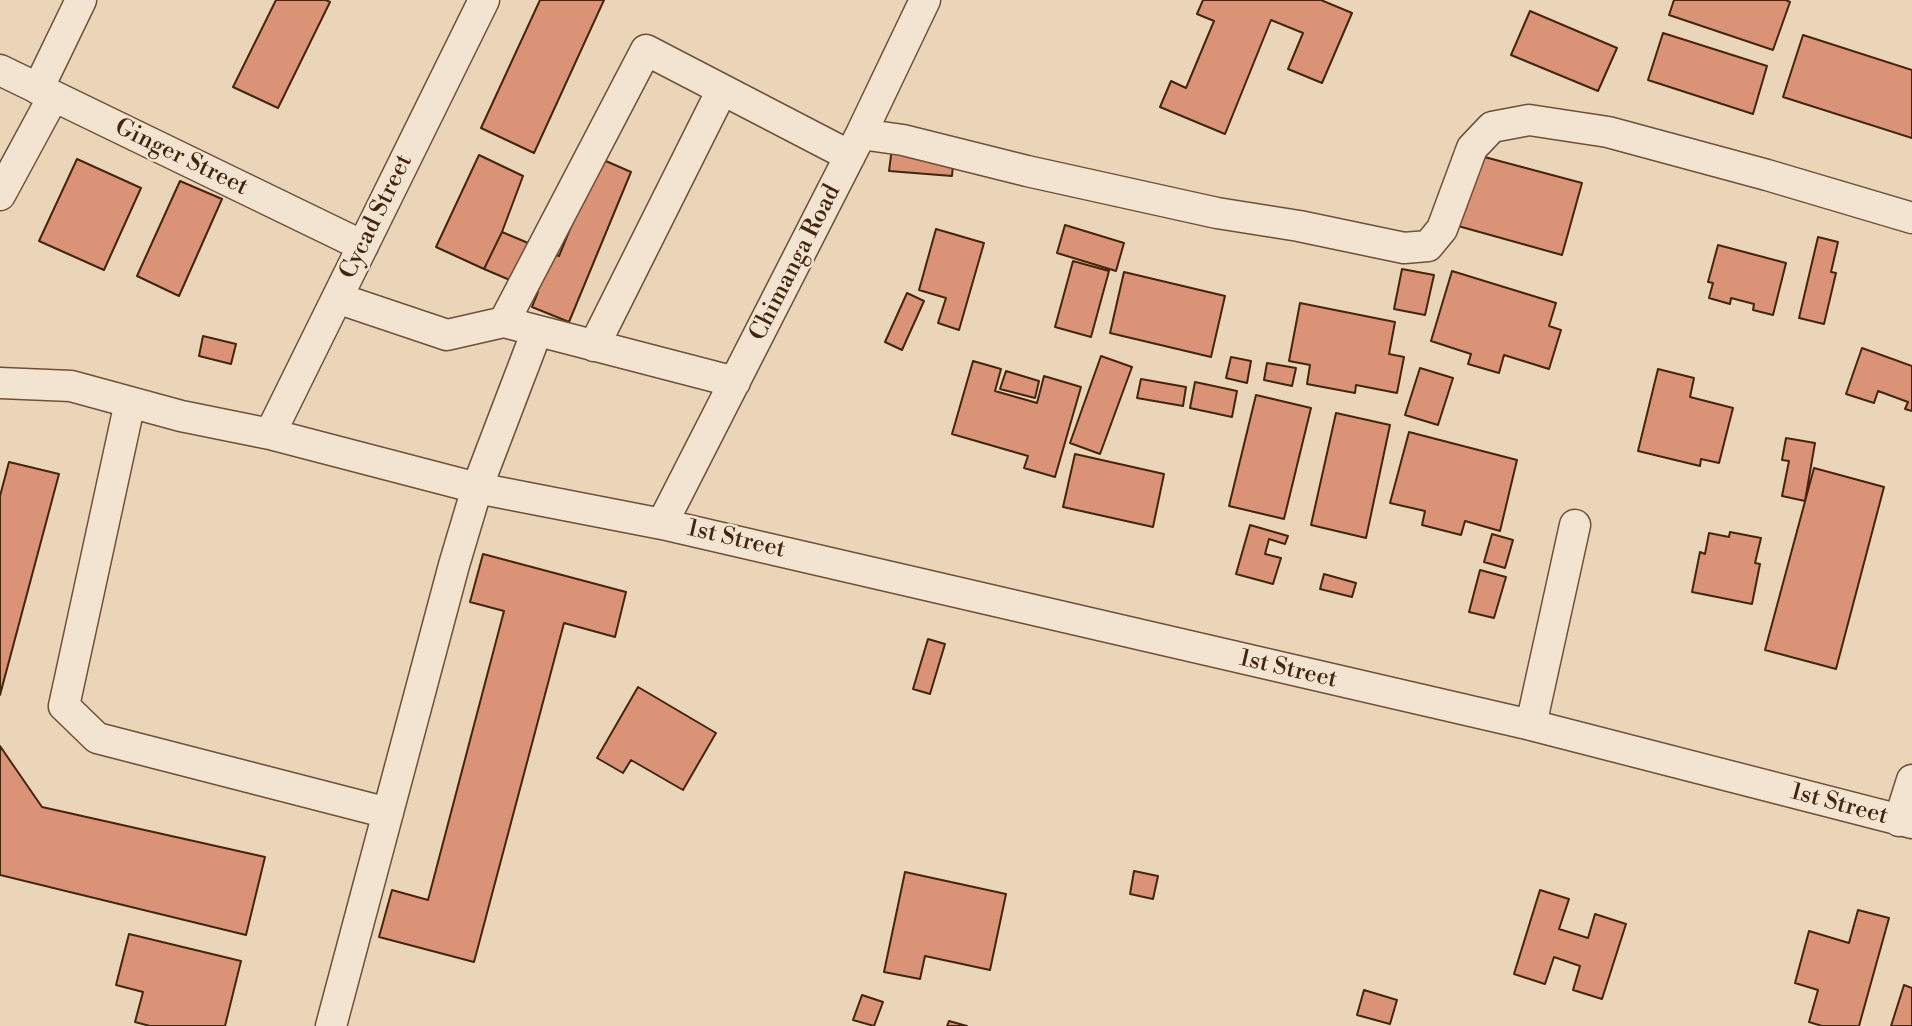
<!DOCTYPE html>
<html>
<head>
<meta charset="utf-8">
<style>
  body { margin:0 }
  canvas { display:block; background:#ebd5b8 }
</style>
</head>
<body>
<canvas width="1912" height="1026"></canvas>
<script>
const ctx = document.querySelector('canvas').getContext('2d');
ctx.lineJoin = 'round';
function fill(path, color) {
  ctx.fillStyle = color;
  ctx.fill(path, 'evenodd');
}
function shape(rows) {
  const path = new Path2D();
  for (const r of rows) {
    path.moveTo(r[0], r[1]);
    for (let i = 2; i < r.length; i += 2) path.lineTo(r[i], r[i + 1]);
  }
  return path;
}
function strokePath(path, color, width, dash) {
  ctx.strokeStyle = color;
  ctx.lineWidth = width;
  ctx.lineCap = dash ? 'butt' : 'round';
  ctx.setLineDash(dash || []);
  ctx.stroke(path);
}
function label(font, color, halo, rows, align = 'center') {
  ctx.font = font + ' "Libre Bodoni",serif';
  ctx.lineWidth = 5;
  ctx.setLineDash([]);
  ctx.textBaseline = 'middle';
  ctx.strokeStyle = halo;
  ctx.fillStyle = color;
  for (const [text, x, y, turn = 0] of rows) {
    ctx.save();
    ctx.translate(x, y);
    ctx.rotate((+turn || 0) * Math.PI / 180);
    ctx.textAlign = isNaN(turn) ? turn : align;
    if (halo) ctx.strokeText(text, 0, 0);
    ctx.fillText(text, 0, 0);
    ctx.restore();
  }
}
const building = shape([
  [276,0,326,0,330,2,278,108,233,87,276,0],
  [540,0,604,0,534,153,481,128,540,0],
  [1203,0,1321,0,1352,13,1322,83,1288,69,1303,33,1271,20,1225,134,1160,107,1171,81,1186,88,1214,21,1197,14,1203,0],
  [1674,0,1786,0,1790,2,1773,50,1669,15,1674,0],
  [1530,11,1617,48,1598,91,1511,55,1530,11],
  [1663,33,1767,66,1753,114,1648,80,1663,33],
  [1803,35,1912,70,1912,138,1783,97,1803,35],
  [892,148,954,155,952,176,889,171,892,148],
  [479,155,523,176,502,232,484,269,436,247,479,155],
  [1477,155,1582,183,1562,255,1458,226,1477,155],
  [599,158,631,172,569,322,532,307,538,292,484,269,502,232,559,256,599,158],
  [77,159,141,188,104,270,39,241,77,159],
  [180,181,222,199,179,296,137,276,180,181],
  [1065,225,1124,243,1116,271,1057,253,1065,225],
  [936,229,984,243,959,330,938,323,946,298,919,290,936,229],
  [1818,237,1838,242,1831,272,1836,273,1824,324,1799,318,1818,237],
  [1718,245,1786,263,1773,315,1753,310,1754,304,1731,298,1730,304,1709,298,1713,283,1708,282,1718,245],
  [1073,261,1109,271,1091,337,1055,327,1073,261],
  [1402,269,1434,275,1425,315,1394,309,1402,269],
  [1452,271,1556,303,1549,326,1561,330,1549,369,1504,355,1499,373,1468,364,1471,354,1431,341,1452,271],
  [1124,272,1225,296,1211,357,1110,333,1124,272],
  [907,293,924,301,902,350,885,342,907,293],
  [1300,303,1395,322,1389,354,1404,357,1397,393,1356,385,1355,393,1307,384,1310,365,1289,361,1300,303],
  [203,336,236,344,231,364,199,356,203,336],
  [1862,348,1912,366,1912,411,1905,409,1908,402,1878,391,1874,403,1846,394,1862,348],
  [1101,356,1132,367,1100,454,1070,443,1101,356],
  [1231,357,1251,361,1247,383,1226,378,1231,357],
  [973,361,1001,369,995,391,1037,403,1044,376,1081,387,1055,477,1024,468,1028,456,952,434,973,361],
  [1267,363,1296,368,1292,386,1264,380,1267,363],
  [1420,368,1453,378,1438,425,1405,415,1420,368],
  [1658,369,1694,378,1690,397,1733,408,1719,463,1701,459,1700,466,1638,451,1658,369],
  [1006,371,1039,381,1035,398,1000,389,1006,371],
  [1141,379,1186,387,1183,406,1137,398,1141,379],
  [1195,382,1237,391,1232,417,1190,408,1195,382],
  [1256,395,1311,408,1284,519,1229,506,1256,395],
  [1336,413,1390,425,1366,538,1311,525,1336,413],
  [1409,432,1517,460,1500,531,1465,521,1461,535,1422,525,1425,511,1390,503,1409,432],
  [1786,438,1815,443,1805,501,1782,496,1789,461,1782,460,1786,438],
  [1075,454,1164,474,1153,527,1063,507,1075,454],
  [9,462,59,474,0,695,0,496,9,462],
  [1814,468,1884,487,1836,669,1765,650,1814,468],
  [1250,525,1288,536,1285,544,1269,539,1265,554,1281,558,1273,584,1236,574,1250,525],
  [1730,532,1761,538,1755,563,1760,564,1752,604,1692,592,1700,552,1705,554,1709,533,1729,537,1730,532],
  [1492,534,1513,540,1505,568,1484,562,1492,534],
  [483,554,626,592,615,637,564,623,474,962,379,937,392,890,428,900,504,611,470,602,483,554],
  [1480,570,1506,577,1494,618,1469,612,1480,570],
  [1324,574,1356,583,1352,597,1320,589,1324,574],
  [928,639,945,644,930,694,913,689,928,639],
  [638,687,716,733,683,790,631,760,623,773,597,758,638,687],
  [0,746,42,807,265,857,246,935,0,875,0,746],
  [1134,871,1158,876,1153,899,1130,894,1134,871],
  [905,872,1006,894,990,970,925,956,920,979,884,972,905,872],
  [1540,890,1569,899,1559,929,1588,938,1595,914,1626,924,1602,999,1573,990,1580,966,1554,957,1545,984,1514,974,1540,890],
  [1858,910,1889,918,1859,1026,1822,1026,1809,1022,1818,990,1795,983,1809,931,1849,943,1858,910],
  [129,934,241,961,225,1026,150,1026,135,1022,143,992,116,985,129,934],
  [1904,985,1912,988,1912,1026,1891,1026,1904,985],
  [1364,990,1397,1000,1390,1024,1357,1015,1364,990],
  [862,995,883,1002,874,1026,853,1020,862,995],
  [949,1021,967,1026,947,1026,949,1021]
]);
fill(building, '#da9376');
strokePath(building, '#44250d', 2);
const minor = shape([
  [0,70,363,246],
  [38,89,81,0],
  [861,134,903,140,1027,171,1217,213,1299,226,1404,248,1428,246,1442,229,1472,148,1492,127,1529,120,1608,132,1767,175,1912,218],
  [0,195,53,97],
  [337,298,447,335,504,322],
  [594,346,722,90],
  [735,382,504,322,646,50,850,156],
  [0,383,71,386,181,416,270,434,477,488,662,524,1531,725,1912,823],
  [130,402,64,706,97,738,388,813],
  [270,434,484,0],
  [662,524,861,134,925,0],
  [1531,725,1575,525],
  [1899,821,1912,780],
  [331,1026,454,565,477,488,537,331]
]);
strokePath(minor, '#6e5138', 33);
strokePath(minor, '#f2e4d1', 30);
label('24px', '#44250d', '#f2e4d1', [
  ["Ginger Street",181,158,26],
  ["Cycad Street",377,217,-64],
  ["Chimanga Road",796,263,-63],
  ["1st Street",736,540,13],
  ["1st Street",1288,670,13],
  ["1st Street",1839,805,15]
]);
</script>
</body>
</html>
